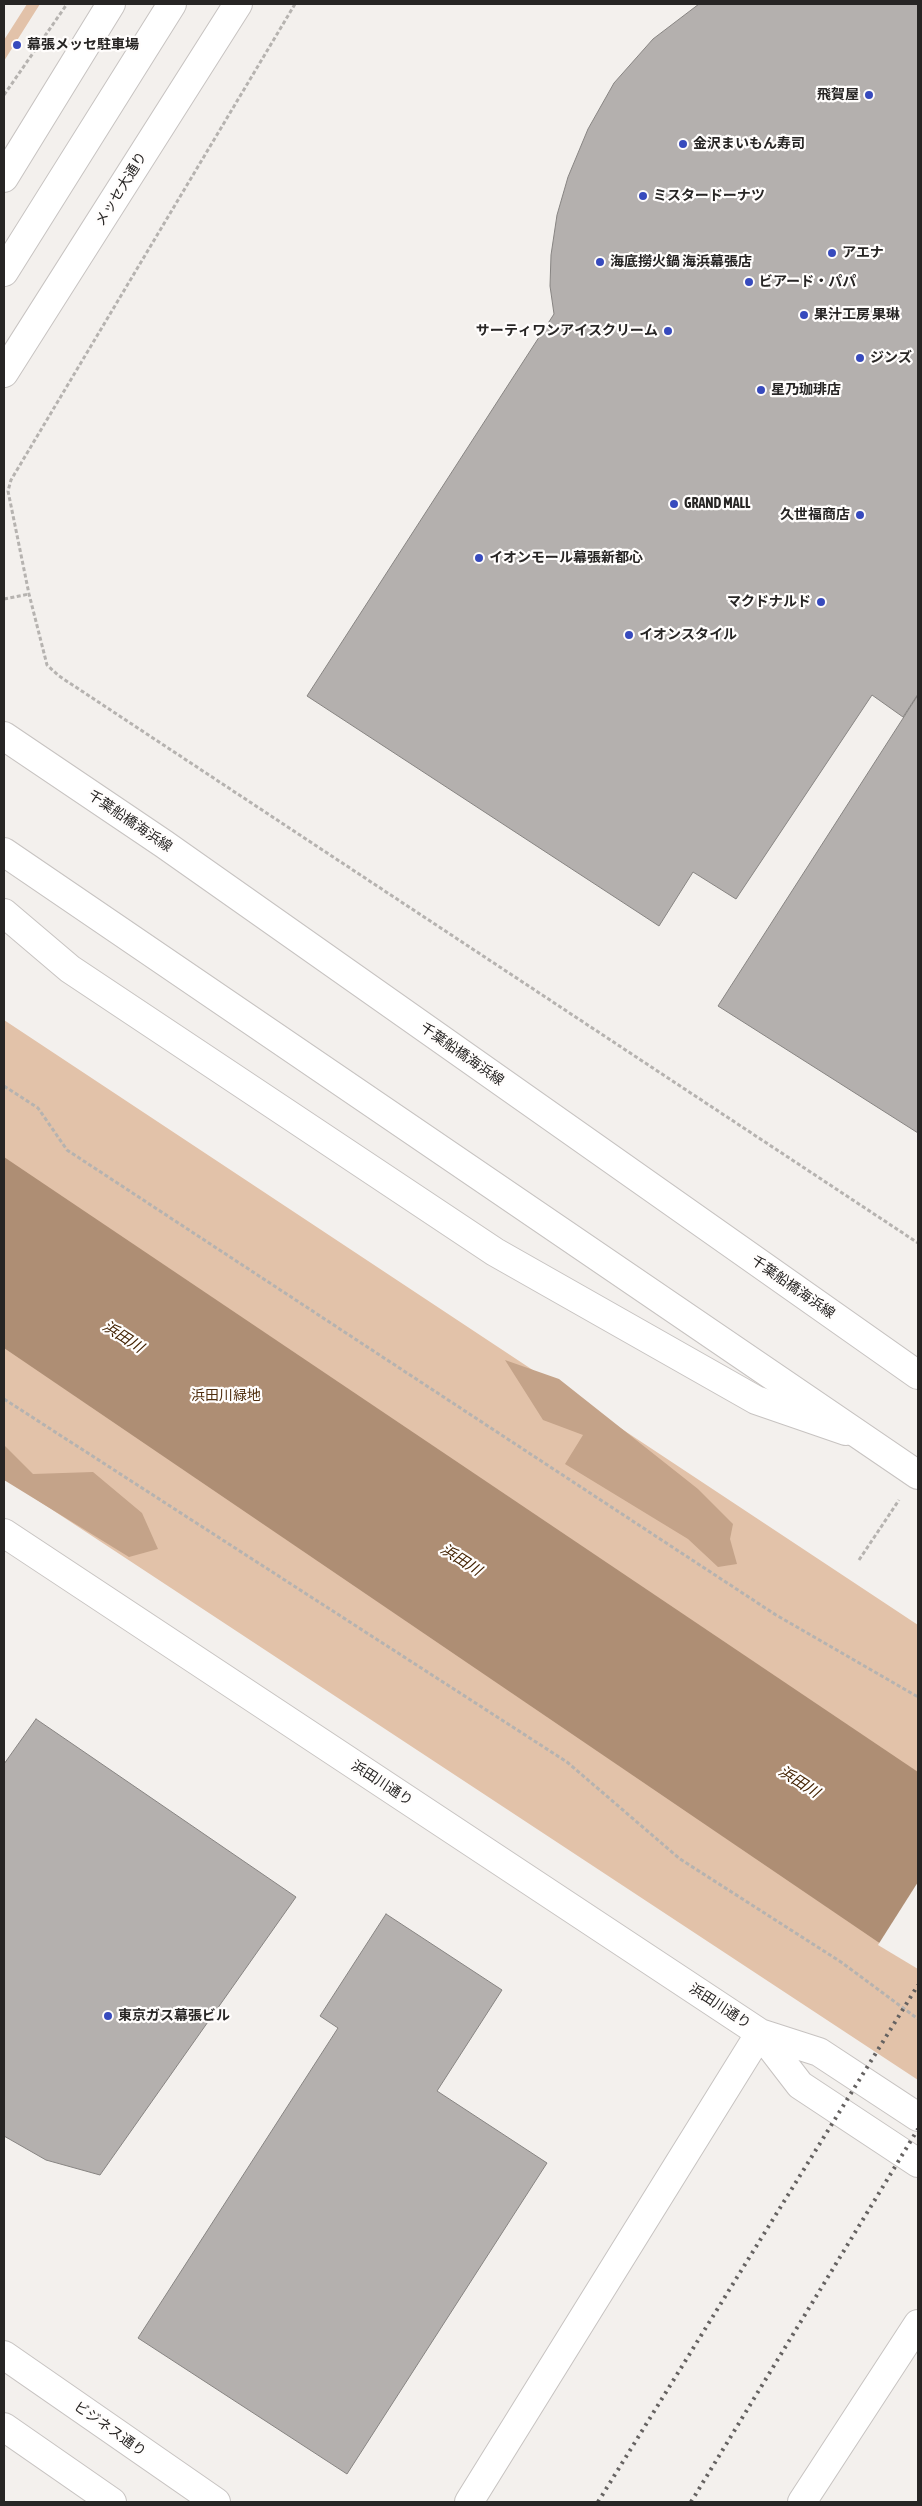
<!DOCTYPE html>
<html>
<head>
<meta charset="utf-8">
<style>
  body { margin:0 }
  #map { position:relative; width:922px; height:2506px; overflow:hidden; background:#f3f0ed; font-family:"Asap Condensed",sans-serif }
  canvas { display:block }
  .frame { position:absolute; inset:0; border:5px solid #272524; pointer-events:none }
</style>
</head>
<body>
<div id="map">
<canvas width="922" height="2506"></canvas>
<div class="frame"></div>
</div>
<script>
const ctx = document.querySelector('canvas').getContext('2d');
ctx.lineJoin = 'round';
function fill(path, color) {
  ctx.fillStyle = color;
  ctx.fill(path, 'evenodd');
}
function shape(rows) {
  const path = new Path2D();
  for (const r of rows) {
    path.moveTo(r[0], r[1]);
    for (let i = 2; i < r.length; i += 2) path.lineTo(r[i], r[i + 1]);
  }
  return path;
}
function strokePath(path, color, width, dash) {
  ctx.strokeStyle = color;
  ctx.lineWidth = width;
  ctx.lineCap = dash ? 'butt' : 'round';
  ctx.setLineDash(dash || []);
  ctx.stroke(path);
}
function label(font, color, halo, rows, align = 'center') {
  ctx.font = font + ' "Asap Condensed","Noto Sans JP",sans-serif';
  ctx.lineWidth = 4.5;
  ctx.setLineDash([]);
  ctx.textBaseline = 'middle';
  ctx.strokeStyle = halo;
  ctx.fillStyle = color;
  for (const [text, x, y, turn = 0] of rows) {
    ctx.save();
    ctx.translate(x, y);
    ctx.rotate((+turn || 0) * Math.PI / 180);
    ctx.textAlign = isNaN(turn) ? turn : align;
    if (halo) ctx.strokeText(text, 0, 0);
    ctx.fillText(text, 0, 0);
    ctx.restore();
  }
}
fill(shape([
  [27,4,40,4,4,61,4,40],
  [4,1020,918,1625,918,2080,4,1478]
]), '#e2c2a9');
fill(shape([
  [505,1360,559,1379,698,1489,733,1524,730,1539,737,1564,718,1567,688,1539,565,1464,583,1435,543,1420],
  [4,1445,33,1474,93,1472,142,1513,158,1549,129,1557,4,1480]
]), '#c4a389');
fill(shape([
  [4,1157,918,1772,918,1967,878,1942,4,1348]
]), '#ae8e74');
fill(shape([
  [918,1882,918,1969,878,1945]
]), '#f3f0ed');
const building = shape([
  [699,4,918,4,918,694,903,717,872,695,736,899,693,872,659,926,307,696,554,314,550,286,551,255,557,215,568,177,588,129,614,83,653,39,699,4],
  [918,695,918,1133,718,1006,918,695],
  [36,1719,296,1897,100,2175,46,2160,4,2136,4,1764,36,1719],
  [386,1914,502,1990,437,2091,547,2163,347,2474,138,2338,338,2028,320,2016,386,1914]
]);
fill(building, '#b4b0ae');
strokePath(building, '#878482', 1);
const minor = shape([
  [4,178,111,4],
  [4,272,172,4],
  [4,373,238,4],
  [4,913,70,969,495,1252,756,1400,846,1431],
  [4,1533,760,2033,819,2052,918,2117],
  [760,2033,800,2085,918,2163],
  [4,2355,216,2502],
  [4,2427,112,2502],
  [469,2502,760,2033],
  [802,2502,918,2324]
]);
const major = shape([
  [4,736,164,844,918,1375],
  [4,852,918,1475]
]);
strokePath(minor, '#c7c3c1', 30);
strokePath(major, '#c7c3c1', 30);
strokePath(shape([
  [295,4,11,480,8,491,29,594,47,665,59,676,918,1243],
  [4,95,67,4],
  [4,599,29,594],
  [4,1086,38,1108,67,1150,776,1615,918,1697],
  [4,1399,567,1762,680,1859,841,1962,918,2019],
  [859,1560,899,1500]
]), '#b6b3b0', 3, [4, 2.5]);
strokePath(minor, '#fff', 28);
strokePath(major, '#fff', 28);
strokePath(shape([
  [598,2502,918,1985],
  [691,2502,918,2129]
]), '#656261', 4, [2.5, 5]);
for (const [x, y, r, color] of [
  [17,45,5,"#374abd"],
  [869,95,5,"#374abd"],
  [683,144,5,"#374abd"],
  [643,196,5,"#374abd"],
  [832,253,5,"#374abd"],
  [600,262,5,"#374abd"],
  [749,282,5,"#374abd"],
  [804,315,5,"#374abd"],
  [668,331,5,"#374abd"],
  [860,358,5,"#374abd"],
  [761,390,5,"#374abd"],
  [674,504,5,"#374abd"],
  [860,515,5,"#374abd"],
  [479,558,5,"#374abd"],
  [821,602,5,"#374abd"],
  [629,635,5,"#374abd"],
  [108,2016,5,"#374abd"]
]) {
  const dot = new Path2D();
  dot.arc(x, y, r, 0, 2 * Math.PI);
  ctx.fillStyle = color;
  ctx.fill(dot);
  strokePath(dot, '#fffdfc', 2);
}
label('bold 14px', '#272524', '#fffdfc', [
  ["幕張メッセ駐車場",27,45],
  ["飛賀屋",859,95,"right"],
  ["金沢まいもん寿司",693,144],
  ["ミスタードーナツ",653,196],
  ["アエナ",842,253],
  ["海底撈火鍋 海浜幕張店",610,262],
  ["ビアード・パパ",759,282],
  ["果汁工房 果琳",814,315],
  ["サーティワンアイスクリーム",658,331,"right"],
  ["ジンズ",870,358],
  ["星乃珈琲店",771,390],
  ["GRAND MALL",684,504],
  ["久世福商店",850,515,"right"],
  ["イオンモール幕張新都心",489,558],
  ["マクドナルド",811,602,"right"],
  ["イオンスタイル",639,635],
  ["東京ガス幕張ビル",118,2016]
], 'left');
label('14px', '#272524', '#fffdfc', [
  ["メッセ大通り",121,189,-58],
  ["千葉船橋海浜線",130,821,34],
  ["千葉船橋海浜線",462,1054,35],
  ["千葉船橋海浜線",793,1287,35],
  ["浜田川通り",382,1783,33],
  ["浜田川通り",720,2006,33],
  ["ビジネス通り",110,2429,35]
]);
label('14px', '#4f2d0d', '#fffdfc', [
  ["浜田川緑地",226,1396]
]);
label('italic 15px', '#422100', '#fffdfc', [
  ["浜田川",123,1337,33],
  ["浜田川",461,1560,33],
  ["浜田川",799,1782,33]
]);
</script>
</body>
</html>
